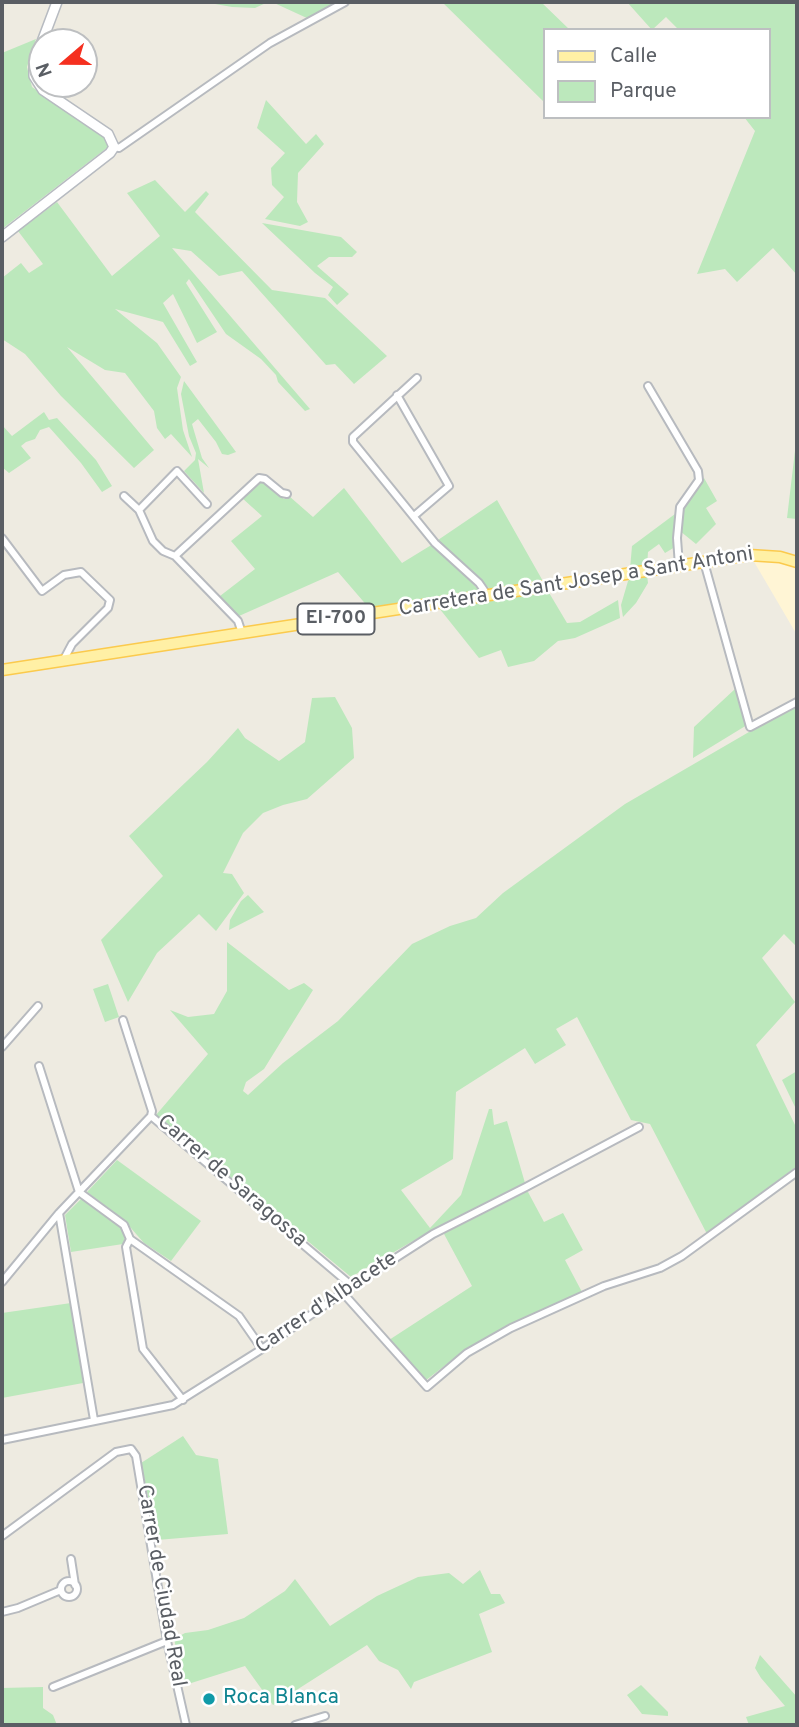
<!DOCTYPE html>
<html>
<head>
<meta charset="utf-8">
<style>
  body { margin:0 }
  #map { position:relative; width:799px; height:1727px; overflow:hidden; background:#eeebe1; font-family:Overpass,sans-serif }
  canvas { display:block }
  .frame { position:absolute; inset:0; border:4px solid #5a5e64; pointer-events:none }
  .legend { position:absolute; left:543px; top:28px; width:228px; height:91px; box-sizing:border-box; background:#fff; border:2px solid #bdbfc1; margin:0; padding:9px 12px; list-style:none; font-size:21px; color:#5a5e64 }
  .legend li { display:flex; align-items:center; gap:14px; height:35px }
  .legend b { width:35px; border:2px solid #bdbfc1 }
  .north { position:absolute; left:28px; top:28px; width:70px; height:70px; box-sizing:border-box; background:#fff; border:2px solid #bdbfc1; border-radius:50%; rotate:250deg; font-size:19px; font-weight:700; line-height:28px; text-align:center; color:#5a5e64 }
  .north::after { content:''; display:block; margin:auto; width:24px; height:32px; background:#f53020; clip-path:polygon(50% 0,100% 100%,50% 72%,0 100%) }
</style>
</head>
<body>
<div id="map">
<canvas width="799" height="1727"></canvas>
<div class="frame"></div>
<ul class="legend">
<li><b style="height:9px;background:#fff0a5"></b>Calle</li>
<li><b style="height:19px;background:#bce8bc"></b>Parque</li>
</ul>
<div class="north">N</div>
</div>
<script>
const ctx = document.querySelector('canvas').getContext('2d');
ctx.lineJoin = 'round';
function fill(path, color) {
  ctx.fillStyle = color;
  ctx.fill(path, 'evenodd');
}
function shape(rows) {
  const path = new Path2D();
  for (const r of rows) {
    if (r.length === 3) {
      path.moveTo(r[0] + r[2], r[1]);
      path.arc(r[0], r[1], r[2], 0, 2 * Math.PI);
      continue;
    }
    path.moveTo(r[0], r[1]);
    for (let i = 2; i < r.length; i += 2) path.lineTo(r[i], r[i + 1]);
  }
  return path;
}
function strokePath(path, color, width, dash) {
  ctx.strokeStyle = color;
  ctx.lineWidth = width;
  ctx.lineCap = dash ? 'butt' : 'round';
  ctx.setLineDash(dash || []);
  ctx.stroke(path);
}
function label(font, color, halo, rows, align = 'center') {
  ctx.font = font + ' Overpass,sans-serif';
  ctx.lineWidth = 5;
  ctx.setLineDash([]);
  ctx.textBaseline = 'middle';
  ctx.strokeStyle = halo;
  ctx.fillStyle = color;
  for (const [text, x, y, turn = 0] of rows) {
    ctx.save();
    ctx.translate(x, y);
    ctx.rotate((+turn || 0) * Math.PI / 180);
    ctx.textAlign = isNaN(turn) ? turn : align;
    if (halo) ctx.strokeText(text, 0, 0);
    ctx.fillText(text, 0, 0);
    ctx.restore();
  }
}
fill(shape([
  [778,559,797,566,797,635,753,560]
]), '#fff5d5');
fill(shape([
  [204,2,268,2,255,8,232,7],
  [272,2,339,2,309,19],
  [442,2,541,2,570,30,545,30,545,103],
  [627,2,797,2,797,275,773,248,737,282,725,269,697,274,755,131,744,117,769,117,769,30,679,30,666,17,652,30],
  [36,39,27,67,32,87,106,139,109,144,108,147,2,229,2,53],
  [266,100,306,144,316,134,324,144,298,173,297,202,308,222,300,226,265,219,284,197,272,185,271,168,285,153,257,128],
  [155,180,185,212,206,191,209,194,195,212,272,290,325,298,387,356,354,384,335,364,326,365,242,271,219,276,191,251,172,248,310,409,305,411,278,382,276,375,261,359,226,334,189,279,186,283,217,332,197,343,173,294,163,303,197,362,190,366,163,322,115,309,157,343,181,377,177,388,183,430,192,457,171,434,165,439,157,428,154,411,125,373,105,370,67,347,154,450,134,468,61,396,25,354,2,339,2,278,21,263,29,273,43,264,18,231,57,202,112,276,160,236,127,193],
  [262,223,341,237,357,252,352,257,329,257,317,266,349,294,337,305,328,295,333,287,315,273],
  [184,381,236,452,228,455,222,454,216,442,198,419,192,424,202,458,209,468,198,459,204,493,184,471,195,460,196,453,189,436,181,394],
  [44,412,49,420,57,418,69,431,96,460,112,486,102,492,81,463,49,427,40,430,35,439,26,442,21,446,31,458,9,473,2,467,2,425,12,436],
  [797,434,797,519,787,518],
  [704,478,717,501,706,508,716,524,696,544,680,531,681,511],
  [262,481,284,499,289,496,313,517,344,488,402,563,433,544,480,591,369,608,338,572,239,616,220,596,255,569,231,541,262,516,242,498],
  [497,500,544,583,492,591,438,540],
  [675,514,675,547,665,553,659,544,648,552,647,566,630,569,632,546],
  [647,575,648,583,636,603,623,617,621,605,628,581,631,578],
  [548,591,567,623,580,622,618,600,620,618,575,638,558,641,534,661,508,667,501,650,479,658,439,608],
  [735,689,747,725,693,758,694,727],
  [335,697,352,728,354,758,307,799,283,805,263,813,243,833,223,873,232,874,244,893,216,931,199,914,157,953,128,1002,101,940,163,876,129,836,207,762,238,728,245,738,279,761,305,742,312,698],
  [792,707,797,707,797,947,784,934,762,958,795,1002,756,1045,797,1129,797,1166,707,1234,650,1124,631,1120,577,1017,556,1029,566,1045,535,1064,525,1048,456,1092,453,1159,401,1190,430,1228,461,1195,489,1109,492,1109,494,1125,507,1121,525,1183,432,1230,351,1277,156,1115,208,1054,170,1010,188,1017,214,1014,227,991,227,942,289,990,304,983,313,990,264,1069,246,1082,243,1091,248,1095,283,1063,338,1021,412,944,450,926,476,918,503,893,625,804],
  [248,895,264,912,229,930,230,920,241,901],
  [108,984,119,1017,105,1022,93,989],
  [797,1071,797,1111,782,1080],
  [117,1160,201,1221,171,1261,144,1243,123,1219,87,1192],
  [525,1191,528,1192,544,1222,563,1213,583,1250,565,1260,582,1292,506,1326,461,1353,425,1381,389,1340,472,1286,444,1234,452,1226],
  [82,1198,122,1227,126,1234,123,1244,71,1252,65,1215],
  [71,1303,83,1383,2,1398,2,1313],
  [183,1436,196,1455,218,1459,228,1534,157,1540,141,1463],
  [480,1570,491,1594,500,1594,505,1603,479,1614,492,1652,414,1682,411,1689,398,1670,379,1661,367,1645,273,1705,245,1666,185,1685,174,1639,185,1633,208,1630,244,1618,285,1591,295,1579,330,1626,377,1596,418,1577,449,1573,463,1584],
  [760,1655,797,1697,797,1725,749,1725,746,1717,785,1706,761,1678,755,1668],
  [641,1685,668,1712,668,1716,642,1714,627,1695],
  [43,1687,43,1708,53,1715,57,1725,2,1725,2,1688]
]), '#bce8bc');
const street = shape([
  [114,147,119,148,270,43,345,2],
  [417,378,353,437,353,442,435,543,479,583,488,596],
  [648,386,698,471,699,480,680,507,677,538,679,566],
  [397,395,449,486,414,516],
  [124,496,139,510,153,541,163,551,175,556,259,478,265,479,282,493,287,494],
  [139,510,177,471,207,504],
  [2,538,42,591,64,575,81,572,110,600,108,608,72,644,63,661],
  [175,556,238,621,242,633],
  [704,562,750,727,797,702],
  [123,1020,152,1111,151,1116,352,1286],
  [2,1047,38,1006],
  [39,1066,79,1192,124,1225,130,1239],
  [59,1213,94,1420],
  [2,1282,59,1213,151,1116],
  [343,1293,427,1387,467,1353,511,1328,604,1286,660,1268,682,1256,797,1172],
  [183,1400,143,1349,126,1247,130,1239,239,1316,262,1349],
  [2,1440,173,1405,262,1349,352,1286,433,1234,526,1187,639,1127],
  [2,1536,116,1452,131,1449,136,1456,167,1641,186,1725],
  [71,1559,75,1585],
  [69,1589,8],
  [2,1612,18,1608,61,1590],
  [53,1687,167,1641],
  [295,1725,325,1716]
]);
const secondary = shape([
  [2,237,110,153,114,147,108,134,43,90,34,76,34,63,57,2]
]);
const primary = shape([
  [2,670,749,555,780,557,797,562]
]);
strokePath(street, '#b7babf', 10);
strokePath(secondary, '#b7bbc1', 12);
strokePath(primary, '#fbca4d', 13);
strokePath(street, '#fff', 6);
strokePath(secondary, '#fff', 9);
strokePath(primary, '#fff0a5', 10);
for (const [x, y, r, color] of [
  [209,1699,7,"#0f9aa8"]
]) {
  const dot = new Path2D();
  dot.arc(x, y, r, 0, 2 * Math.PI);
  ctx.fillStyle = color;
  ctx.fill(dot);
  strokePath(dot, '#fff', 2.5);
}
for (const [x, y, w] of [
  [336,619,77]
]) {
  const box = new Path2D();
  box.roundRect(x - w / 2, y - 15.5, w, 31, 5);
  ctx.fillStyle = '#fff';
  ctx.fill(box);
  strokePath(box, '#5a5e64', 2);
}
label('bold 19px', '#5a5e64', null, [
  ["EI-700",336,619]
]);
label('21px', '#5a5e64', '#fff', [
  ["Carretera de Sant Josep a Sant Antoni",576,583,-9],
  ["Carrer de Saragossa",231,1182,41],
  ["Carrer d'Albacete",327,1304,-34],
  ["Carrer de Ciudad Real",160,1586,80]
]);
label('21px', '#0d838f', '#fff', [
  ["Roca Blanca",223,1699]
], 'left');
</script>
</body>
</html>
